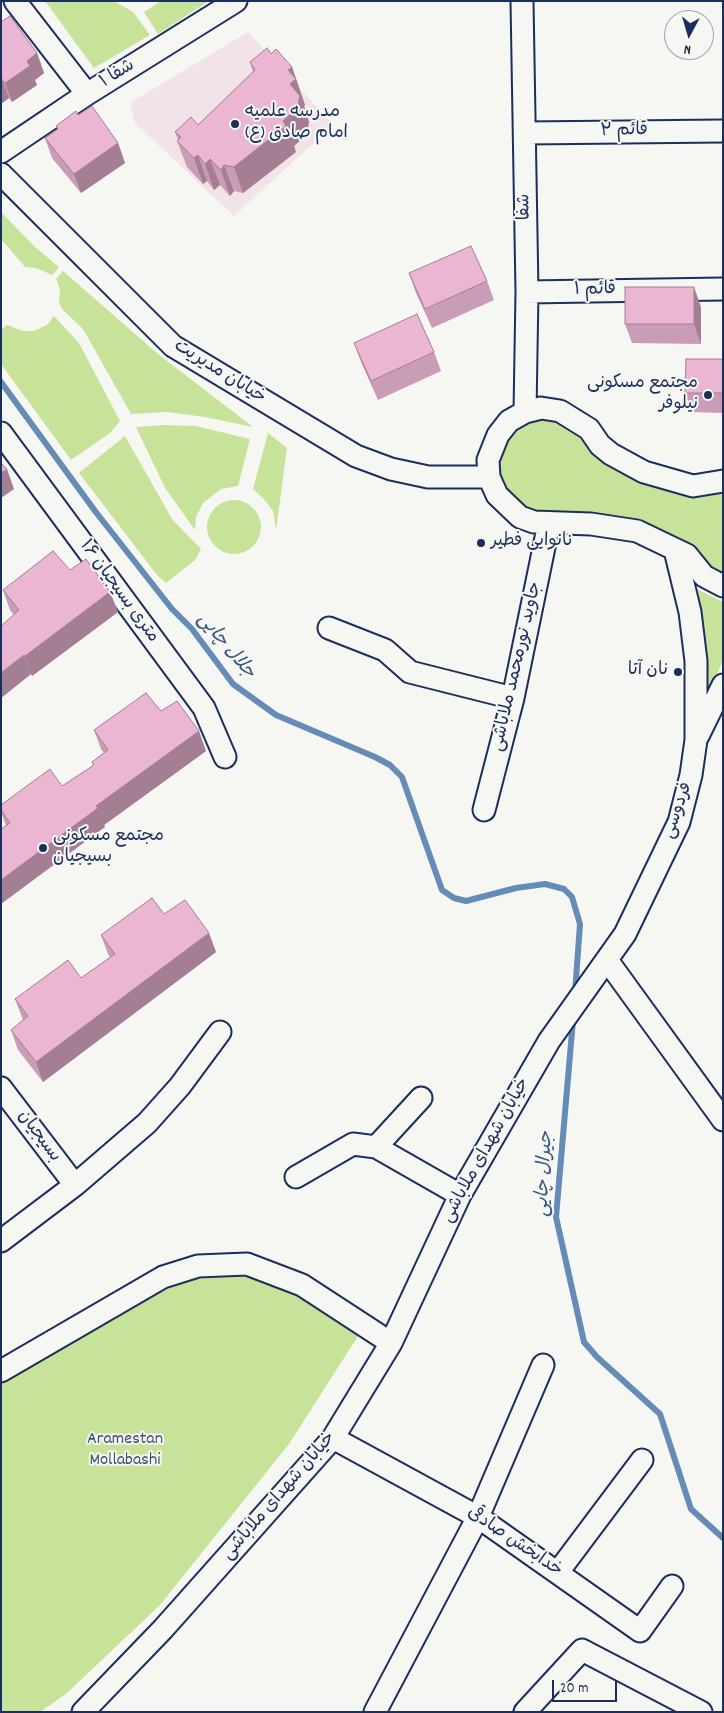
<!DOCTYPE html>
<html>
<head>
<meta charset="utf-8">
<style>
  body { margin:0 }
  #map { position:relative; width:724px; height:1713px; overflow:hidden; background:#f6f6f2; font-family:Dekko,sans-serif }
  canvas { display:block }
  .frame { position:absolute; inset:0; border:2px solid #1b2f5e; pointer-events:none }
  .north { position:absolute; left:664px; top:10px; width:50px; height:50px; box-sizing:border-box; background:#f6f6f2; border:1px solid #9ea6b7; border-radius:50%; rotate:186deg; font-size:14px; font-weight:700; line-height:20px; text-align:center; color:#1b2f5e }
  .north::after { content:''; display:block; margin:auto; width:18px; height:22px; background:#1b2f5e; clip-path:polygon(50% 0,100% 100%,50% 72%,0 100%) }
  .scale { position:absolute; left:552px; top:1680px; width:65px; height:22px; box-sizing:border-box; border:2px solid #1b2f5e; border-top:0; padding-left:6px; font-size:15px; line-height:18px; white-space:nowrap; color:#1b2f5e; -webkit-text-stroke:4px #f6f6f2; paint-order:stroke }
</style>
</head>
<body>
<div id="map">
<canvas width="724" height="1713"></canvas>
<div class="frame"></div>
<div class="north">N</div>
<div class="scale">20 m</div>
</div>
<script>
const ctx = document.querySelector('canvas').getContext('2d');
ctx.lineJoin = 'round';
function fill(path, color) {
  ctx.fillStyle = color;
  ctx.fill(path, 'evenodd');
}
function shape(rows) {
  const path = new Path2D();
  for (const r of rows) {
    if (r.length === 3) {
      path.moveTo(r[0] + r[2], r[1]);
      path.arc(r[0], r[1], r[2], 0, 2 * Math.PI);
      continue;
    }
    path.moveTo(r[0], r[1]);
    for (let i = 2; i < r.length; i += 2) path.lineTo(r[i], r[i + 1]);
  }
  return path;
}
function strokePath(path, color, width, dash) {
  ctx.strokeStyle = color;
  ctx.lineWidth = width;
  ctx.lineCap = dash ? 'butt' : 'round';
  ctx.setLineDash(dash || []);
  ctx.stroke(path);
}
function label(font, color, halo, rows, align = 'center') {
  ctx.font = font + ' Dekko,"Playpen Sans Arabic",sans-serif';
  ctx.lineWidth = 4;
  ctx.setLineDash([]);
  ctx.textBaseline = 'middle';
  ctx.strokeStyle = halo;
  ctx.fillStyle = color;
  for (const [text, x, y, turn = 0] of rows) {
    ctx.save();
    ctx.translate(x, y);
    ctx.rotate((+turn || 0) * Math.PI / 180);
    ctx.textAlign = isNaN(turn) ? turn : align;
    if (halo) ctx.strokeText(text, 0, 0);
    ctx.fillText(text, 0, 0);
    ctx.restore();
  }
}
fill(shape([
  [248,32,333,125,234,216,135,123,130,103]
]), '#f2e3e8');
fill(shape([
  [45,1,114,1,133,12,150,35,94,68],
  [161,1,209,1,158,34,144,12],
  [1,212,34,246,59,267,52,275,36,268,25,267,1,239],
  [63,271,158,354,253,427,205,417,167,412,131,414,83,329,62,309,59,302,60,289,56,279],
  [54,316,79,343,120,421,110,433,71,460,1,364,1,330,7,325,23,331,34,331,47,325],
  [562,415,599,450,723,485,723,580,690,551,529,517,495,479,499,443,525,418],
  [165,425,196,426,250,439,238,486,221,489,203,503,196,517,195,530,165,488,136,427],
  [268,433,287,448,276,530,273,511,264,499,253,489],
  [125,436,172,519,201,549,195,560,166,583,157,575,79,473],
  [234,527,27],
  [693,587,723,602,723,660,704,704],
  [198,1275,244,1275,299,1293,360,1333,289,1444,160,1605,67,1693,40,1712,1,1712,1,1383,134,1304]
]), '#c7e39a');
strokePath(shape([
  [1,382,95,511,172,609,192,629,233,684,276,715,375,757,390,765,402,777,442,890,454,898,466,901,516,888,545,884,564,889,572,897,580,924,575,993],
  [573,1020,556,1217,584,1342,597,1357,660,1414,691,1509,723,1538]
]), '#648cb7', 6);
const minor = shape([
  [15,1,87,94],
  [522,1,527,292,525,412],
  [525,133,723,131],
  [1,152,87,94,236,1],
  [1,174,173,346,356,456,391,469,428,477,489,477],
  [527,292,723,289],
  [1,433,204,708,225,757],
  [723,481,693,486,644,472,611,454,600,445,589,429,560,411,541,408,525,412,509,421,498,435,488,460,489,477,497,495,520,517,534,522,591,524,637,531,687,555,704,576,723,586],
  [329,628,385,650,410,672,513,698],
  [698,736,723,685],
  [484,810,513,698,549,523],
  [607,960,723,1120],
  [1,1088,75,1185],
  [376,1147,421,1098],
  [296,1177,353,1144,376,1147,460,1195],
  [1,1241,75,1185,147,1123,180,1086,220,1032],
  [1,1371,163,1277,198,1266,247,1264,302,1285,391,1343],
  [333,1438,478,1517,640,1631,672,1586],
  [558,1572,642,1460],
  [83,1712,163,1629,333,1438,391,1343,460,1195,549,1041,625,934,679,822,691,775,696,740,696,661,690,612,675,550],
  [375,1712,478,1517,543,1365],
  [525,1712,582,1650,701,1712]
]);
strokePath(minor, '#1b2f5e', 25);
strokePath(minor, '#f6f6f2', 21);
fill(shape([
  [1,22,37,53,44,73,35,80,37,85,12,102,9,98,1,104],
  [271,54,292,67,305,105,304,106,309,122,307,134,294,146,296,152,243,193,234,191,230,196,220,185,214,190,207,181,203,184,187,167,177,141,178,140,175,132,198,125,253,72,250,62],
  [78,115,118,143,125,163,81,193,52,158,45,138,58,129,56,126],
  [409,273,487,281,494,300,432,328,416,293],
  [701,307,701,344,632,343,625,324],
  [354,343,434,352,441,371,378,400,361,362],
  [723,359,723,413,692,412,685,393],
  [70,570,110,592,118,612,32,676,31,674,1,698,1,626,14,615,10,610,3,590],
  [161,711,206,751,104,825,105,827,6,826,1,812,1,805,62,786,93,766,92,762,104,753,101,749,94,730],
  [164,914,216,952,43,1082,18,1050,11,1030,23,1020,15,999,81,978,110,957,108,954,101,935]
]), '#c99db5');
fill(shape([
  [37,53,44,73,35,80,37,85,12,102,5,83,27,61],
  [292,67,305,105,304,106,309,122,307,134,294,146,296,152,243,193,234,167,283,121,290,84,288,70],
  [1,79,2,79,9,98,1,104],
  [118,143,125,163,81,193,74,174],
  [198,155,207,181,203,184,194,158],
  [210,159,220,185,214,190,205,164],
  [224,165,234,191,230,196,221,170],
  [694,287,701,307,701,344,694,324],
  [7,469,14,489,1,498,1,473],
  [110,592,118,612,32,676,25,656],
  [24,655,31,674,1,698,1,673],
  [199,731,206,751,104,825,105,827,1,904,1,880,96,806],
  [209,933,216,952,43,1082,36,1062]
]), '#a47f93');
const building = shape([
  [10,16,37,53,27,61,30,66,5,83,2,79,1,79,1,22,10,16],
  [267,48,271,54,276,49,292,67,288,70,296,79,290,84,300,96,297,108,283,121,286,126,234,167,224,165,221,170,210,159,205,164,198,155,194,158,177,141,181,137,175,132,191,117,198,125,255,70,250,62,267,48],
  [92,106,118,143,74,174,45,138,58,129,56,126,76,111,78,115,92,106],
  [471,246,487,281,425,309,409,273,471,246],
  [625,287,694,287,694,324,625,324,625,287],
  [417,314,434,352,371,381,354,343,417,314],
  [686,359,723,359,723,393,685,393,686,359],
  [1,463,7,469,1,473,1,463],
  [53,551,70,570,86,559,110,592,25,656,24,655,1,673,1,626,19,610,3,590,53,551],
  [146,693,161,711,177,701,199,731,96,806,98,808,1,880,1,829,10,823,1,810,1,805,50,769,62,786,94,765,92,762,108,750,94,730,146,693],
  [152,898,164,914,185,900,209,933,36,1062,11,1030,28,1016,15,999,68,960,81,978,115,954,101,935,152,898]
]);
fill(building, '#eab6d2');
strokePath(building, '#a47f93', 1);
for (const [x, y, r, color] of [
  [235,124,5,"#1b2f5e"],
  [708,395,5,"#1b2f5e"],
  [481,543,5,"#1b2f5e"],
  [678,672,5,"#1b2f5e"],
  [43,848,5,"#1b2f5e"]
]) {
  const dot = new Path2D();
  dot.arc(x, y, r, 0, 2 * Math.PI);
  ctx.fillStyle = color;
  ctx.fill(dot);
  strokePath(dot, '#f6f6f2', 2);
}
label('18px', '#1b2f5e', '#f6f6f2', [
  ["شفا ۱",118,75,-32],
  ["قائم ۲",624,132,-1],
  ["شفا",526,207,-91],
  ["قائم ۱",595,291,-1],
  ["خیابان مدیریت",219,373,32],
  ["۱۶ متری بسیجیان",118,592,54],
  ["جاوید نورمحمد ملاباشی",518,667,-77],
  ["فردوسی",679,811,-71],
  ["بسیجیان",38,1137,53],
  ["خیابان شهدای ملاباشی",487,1151,-61],
  ["خیابان شهدای ملاباشی",280,1497,-49],
  ["خدابخش صادقی",514,1543,34]
]);
label('18px', '#1b2f5e', '#f6f6f2', [
  ["مدرسه علمیه",245,114],
  ["امام صادق (ع)",245,135],
  ["مجتمع مسکونی",698,385,"right"],
  ["نیلوفر",698,406,"right"],
  ["نانوایی فطیر",491,543],
  ["نان آتا",668,672,"right"],
  ["مجتمع مسکونی",53,838],
  ["بسیجیان",53,859]
], 'left');
label('18px', '#3d536a', '#f6f6f2', [
  ["Aramestan",125,1441],
  ["Mollabashi",125,1462]
]);
label('italic 19px', '#395683', '#f6f6f2', [
  ["جلال چایی",225,647,50],
  ["جیرال چایی",546,1174,-87]
]);
</script>
</body>
</html>
